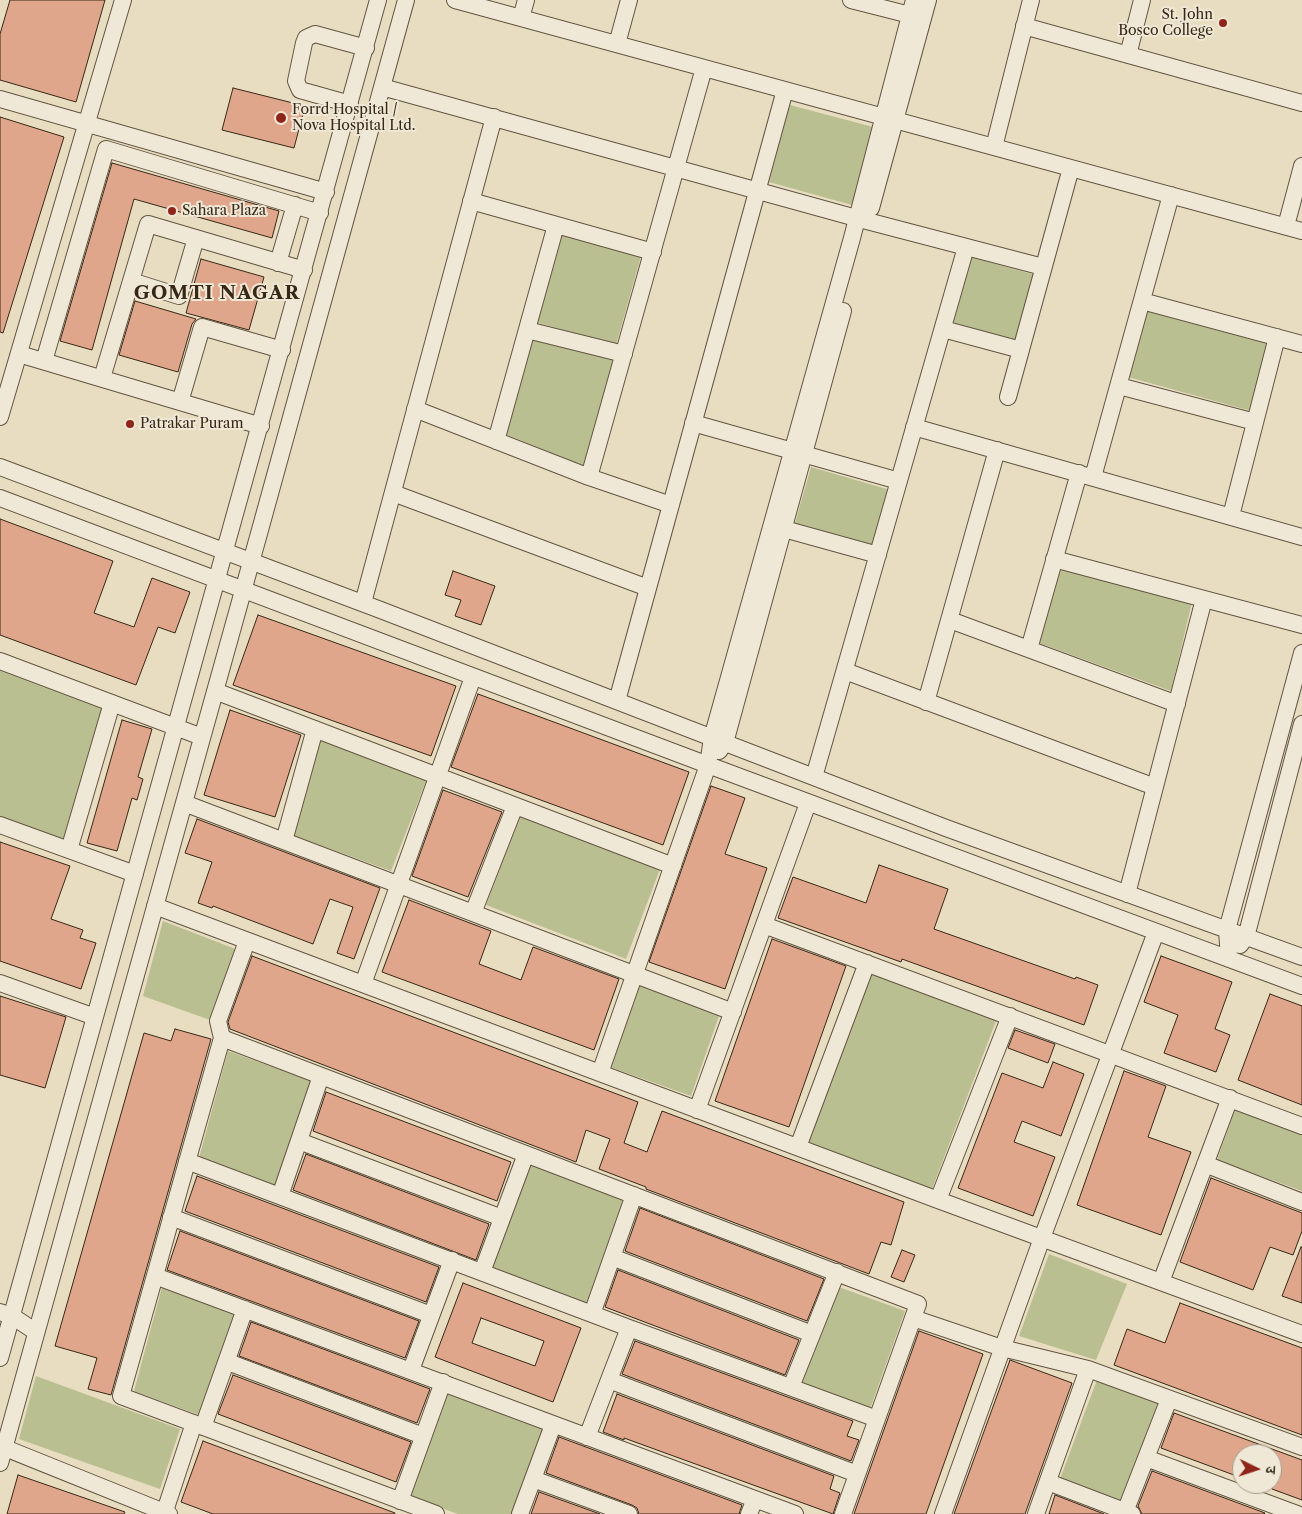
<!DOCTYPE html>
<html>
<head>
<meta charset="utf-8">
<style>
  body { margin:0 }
  #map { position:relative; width:1302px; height:1514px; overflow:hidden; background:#e8dcc1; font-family:"Libre Caslon Text","Noto Serif Devanagari",serif }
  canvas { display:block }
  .north { position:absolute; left:1232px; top:1444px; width:50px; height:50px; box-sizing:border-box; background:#f0e8d7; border:1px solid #a69b8a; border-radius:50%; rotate:94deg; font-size:14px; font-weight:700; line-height:20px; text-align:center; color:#372816 }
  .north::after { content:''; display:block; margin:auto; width:18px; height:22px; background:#8f2418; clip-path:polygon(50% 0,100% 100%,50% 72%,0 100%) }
</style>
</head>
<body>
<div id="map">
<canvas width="1302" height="1514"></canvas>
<div class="north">उ</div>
</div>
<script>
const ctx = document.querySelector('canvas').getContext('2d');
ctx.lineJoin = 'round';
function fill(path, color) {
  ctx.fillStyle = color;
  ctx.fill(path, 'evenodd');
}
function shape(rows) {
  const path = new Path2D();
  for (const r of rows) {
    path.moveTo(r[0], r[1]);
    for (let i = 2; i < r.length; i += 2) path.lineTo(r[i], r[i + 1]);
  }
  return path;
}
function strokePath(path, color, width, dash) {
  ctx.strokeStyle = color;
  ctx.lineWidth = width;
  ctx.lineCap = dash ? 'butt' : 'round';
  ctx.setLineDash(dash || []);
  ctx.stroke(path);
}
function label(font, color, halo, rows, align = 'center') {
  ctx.font = font + ' "Libre Caslon Text",serif';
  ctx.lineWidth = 4;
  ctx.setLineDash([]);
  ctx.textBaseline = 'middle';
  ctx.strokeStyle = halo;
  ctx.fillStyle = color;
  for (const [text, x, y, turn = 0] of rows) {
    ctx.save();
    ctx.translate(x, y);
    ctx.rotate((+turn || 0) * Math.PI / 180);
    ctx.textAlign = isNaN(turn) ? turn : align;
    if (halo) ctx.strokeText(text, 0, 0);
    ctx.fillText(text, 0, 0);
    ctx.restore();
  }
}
fill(shape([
  [790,105,873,127,852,205,769,182],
  [560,232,641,256,616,345,535,322],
  [971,257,1035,275,1017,342,952,324],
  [1146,311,1268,344,1251,411,1128,377],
  [531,338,615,359,584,466,505,434],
  [811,467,890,490,874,546,795,523],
  [1058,568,1192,602,1171,691,1039,643],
  [0,669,102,708,63,840,0,817],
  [319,738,426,781,391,871,292,835],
  [519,816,660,869,626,959,486,905],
  [163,921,238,950,210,1020,143,996],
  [870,973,996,1021,932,1189,806,1141],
  [640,984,720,1013,691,1096,610,1067],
  [228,1051,314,1082,278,1188,199,1158],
  [1235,1110,1302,1134,1302,1191,1217,1160],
  [529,1164,626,1200,587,1305,490,1269],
  [1049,1254,1127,1284,1096,1360,1019,1336],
  [836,1286,905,1311,870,1409,801,1384],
  [162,1287,238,1315,202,1416,134,1391],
  [36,1376,180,1429,160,1489,19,1439],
  [1098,1377,1162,1402,1123,1504,1060,1479],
  [446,1392,545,1427,514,1514,458,1514,409,1496]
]), '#b9bf90');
const building = shape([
  [10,0,105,0,76,102,0,80,0,34,10,0],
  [233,88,305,106,294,148,222,130,233,88],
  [0,117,64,137,3,333,0,332,0,117],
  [112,163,279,211,272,238,134,199,92,350,60,341,112,163],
  [201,259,264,277,249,330,186,313,201,259],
  [135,301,196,319,192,324,178,372,119,355,135,301],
  [0,519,113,561,94,613,134,627,152,578,190,592,175,633,158,627,136,685,0,635,0,519],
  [453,571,495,586,481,625,455,616,461,600,445,595,453,571],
  [258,615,456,686,431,756,233,685,258,615],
  [478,694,689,772,663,845,451,767,478,694],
  [230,710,301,735,275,817,204,795,230,710],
  [122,720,152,729,138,777,143,779,137,800,132,798,117,851,87,843,122,720],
  [711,786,745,798,725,854,767,868,725,989,649,962,711,786],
  [443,790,502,812,468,897,412,876,443,790],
  [197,819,380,888,354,959,337,953,353,907,330,899,313,944,213,906,212,908,198,903,212,862,185,853,197,819],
  [0,842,70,866,51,919,83,930,80,938,96,943,81,989,0,961,0,842],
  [879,865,948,889,934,929,1075,979,1076,977,1098,985,1084,1025,902,959,901,962,778,918,793,877,866,903,879,865],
  [409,900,491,931,479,964,521,980,533,947,619,979,594,1050,382,972,409,900],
  [772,939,846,966,789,1127,715,1101,772,939],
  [252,956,638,1102,624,1143,647,1152,662,1111,904,1202,891,1245,881,1242,869,1274,646,1189,646,1187,599,1169,610,1139,586,1130,576,1162,230,1029,228,1022,252,956],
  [1161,956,1232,982,1215,1029,1230,1035,1216,1072,1164,1053,1178,1015,1144,1002,1161,956],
  [1270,994,1302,1006,1302,1105,1238,1080,1270,994],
  [0,996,66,1017,45,1088,0,1075,0,996],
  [175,1029,211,1039,111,1395,88,1389,97,1358,55,1346,144,1033,171,1041,175,1029],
  [1015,1030,1055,1044,1048,1063,1008,1048,1015,1030],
  [1053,1062,1084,1074,1061,1136,1022,1121,1014,1142,1055,1157,1033,1216,958,1188,1002,1073,1043,1088,1053,1062],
  [1124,1071,1166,1086,1148,1137,1191,1152,1161,1235,1077,1205,1124,1071],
  [326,1092,511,1162,497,1201,313,1131,326,1092],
  [306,1154,489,1224,476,1260,293,1190,306,1154],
  [197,1176,439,1267,426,1302,185,1211,197,1176],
  [1211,1178,1302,1213,1302,1231,1293,1255,1270,1247,1253,1290,1180,1262,1211,1178],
  [640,1208,824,1279,807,1321,625,1251,640,1208],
  [180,1231,419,1321,405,1358,167,1270,180,1231],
  [1301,1247,1302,1247,1302,1303,1282,1296,1301,1247],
  [902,1250,915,1255,904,1282,891,1277,902,1250],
  [618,1270,799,1340,785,1375,605,1307,618,1270],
  [463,1283,581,1328,553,1402,435,1357,463,1283],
  [481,1318,544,1341,535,1366,472,1343,481,1318],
  [1180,1303,1302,1348,1302,1435,1114,1365,1127,1329,1165,1343,1180,1303],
  [251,1322,430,1389,417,1423,239,1356,251,1322],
  [919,1331,983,1354,926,1514,854,1514,919,1331],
  [635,1341,853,1421,847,1436,859,1440,851,1461,622,1374,635,1341],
  [1010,1360,1072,1383,1025,1514,954,1514,1010,1360],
  [233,1375,411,1442,396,1482,218,1414,233,1375],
  [617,1394,834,1476,830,1489,840,1493,833,1514,624,1438,624,1440,603,1432,617,1394],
  [1174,1413,1302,1460,1302,1500,1272,1489,1272,1454,1242,1454,1242,1478,1161,1448,1174,1413],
  [559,1437,742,1505,739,1514,639,1514,637,1508,632,1505,546,1473,559,1437],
  [203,1441,395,1513,395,1514,213,1514,181,1502,203,1441],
  [1152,1471,1265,1513,1264,1514,1142,1514,1138,1506,1152,1471],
  [18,1475,125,1512,124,1514,7,1514,18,1475],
  [539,1492,600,1514,531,1514,539,1492],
  [1055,1495,1104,1514,1049,1514,1055,1495]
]);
fill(building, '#e0a68c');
strokePath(building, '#372816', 1);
const minor = shape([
  [455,0,1302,231],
  [851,0,910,15],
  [521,18,526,0],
  [1024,26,1302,103],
  [617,44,629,0],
  [1128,55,1142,0],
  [382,87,867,221,1043,267],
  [0,99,326,192],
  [350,104,300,90,296,81,304,43,306,38,315,34,366,48],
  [994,147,1031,0],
  [471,201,653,252],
  [871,208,928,0],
  [1286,226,1302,166],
  [278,263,295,205],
  [131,281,179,296,196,238],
  [1142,301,1302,344],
  [943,329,1021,350],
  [527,330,624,354],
  [19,354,261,426],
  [44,361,106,149,320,213],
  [102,378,148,224,304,270],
  [1119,386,1255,422],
  [1008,397,1071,168],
  [180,402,202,327,282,350],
  [415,409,589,477,671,505],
  [0,417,123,0],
  [693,423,899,481],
  [914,427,1302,537],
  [496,441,556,225],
  [0,467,378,609,946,828,1302,957],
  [589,477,704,68],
  [1093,477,1171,195],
  [393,493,648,588],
  [0,498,708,765,1302,986],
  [1231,516,1277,337],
  [784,529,878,555],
  [1054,559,1302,625],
  [363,603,494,117],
  [950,620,1177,704],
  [1029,649,1079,473],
  [0,661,202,737],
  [845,671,1155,787],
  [215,691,673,866],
  [617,701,785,90],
  [926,702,997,450],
  [719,751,725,743,843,311],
  [814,777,966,247],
  [184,803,733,1012],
  [0,825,135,874],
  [284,841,315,729],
  [69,850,112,703],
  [1127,894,1204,599],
  [155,906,938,1200,1302,1334],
  [473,913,515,806],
  [764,925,1302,1126],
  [247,941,218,1021,222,1038,121,1396,436,1514],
  [1240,945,1246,937,1302,724],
  [1229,959,1227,930,1302,653],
  [0,983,95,1017],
  [363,984,473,677],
  [222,1038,918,1304,843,1514],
  [600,1073,708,765,712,738,852,238,914,0],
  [697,1110,808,803],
  [299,1141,502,1218],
  [798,1147,867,963],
  [187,1161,629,1328,877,1419],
  [1205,1164,1302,1202],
  [280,1196,321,1076],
  [938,1200,1010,1016],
  [171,1217,431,1315],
  [612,1257,812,1334],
  [482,1272,526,1154],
  [155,1276,795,1514],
  [1161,1282,1230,1098],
  [0,1312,12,1316,36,1332],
  [592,1314,634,1195],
  [913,1318,1002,1348,1088,1369,1302,1447],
  [0,1358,378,0],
  [228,1362,423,1436],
  [411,1370,452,1260],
  [609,1380,857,1474],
  [791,1387,837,1272],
  [203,1427,245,1309],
  [587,1437,629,1328],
  [0,1446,169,1514],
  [1146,1458,1297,1514],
  [0,1463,260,530,406,0],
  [533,1479,629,1514],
  [1048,1482,1132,1514],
  [400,1501,443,1382],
  [1125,1512,1169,1399],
  [164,1514,194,1423],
  [520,1514,553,1425],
  [749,1514,755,1499],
  [943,1514,1042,1238,1156,932],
  [1036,1514,1088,1369]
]);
strokePath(minor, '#635541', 18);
strokePath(minor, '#f0e8d7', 16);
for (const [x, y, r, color] of [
  [1223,23,5,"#8f2418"],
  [281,118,6,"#8f2418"],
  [172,211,5,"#8f2418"],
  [130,424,5,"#8f2418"]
]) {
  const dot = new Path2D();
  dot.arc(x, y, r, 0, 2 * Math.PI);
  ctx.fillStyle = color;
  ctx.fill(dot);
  strokePath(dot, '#f0e8d7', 2);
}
label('14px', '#372816', '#f0e8d7', [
  ["St. John",1213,15,"right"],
  ["Bosco College",1213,31,"right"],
  ["Forrd Hospital /",292,110],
  ["Nova Hospital Ltd.",292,126],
  ["Sahara Plaza",182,211],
  ["Patrakar Puram",140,424]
], 'left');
ctx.letterSpacing = '1px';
label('bold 19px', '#372816', '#f0e8d7', [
  ["GOMTI NAGAR",217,294]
]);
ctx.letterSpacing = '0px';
</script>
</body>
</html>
